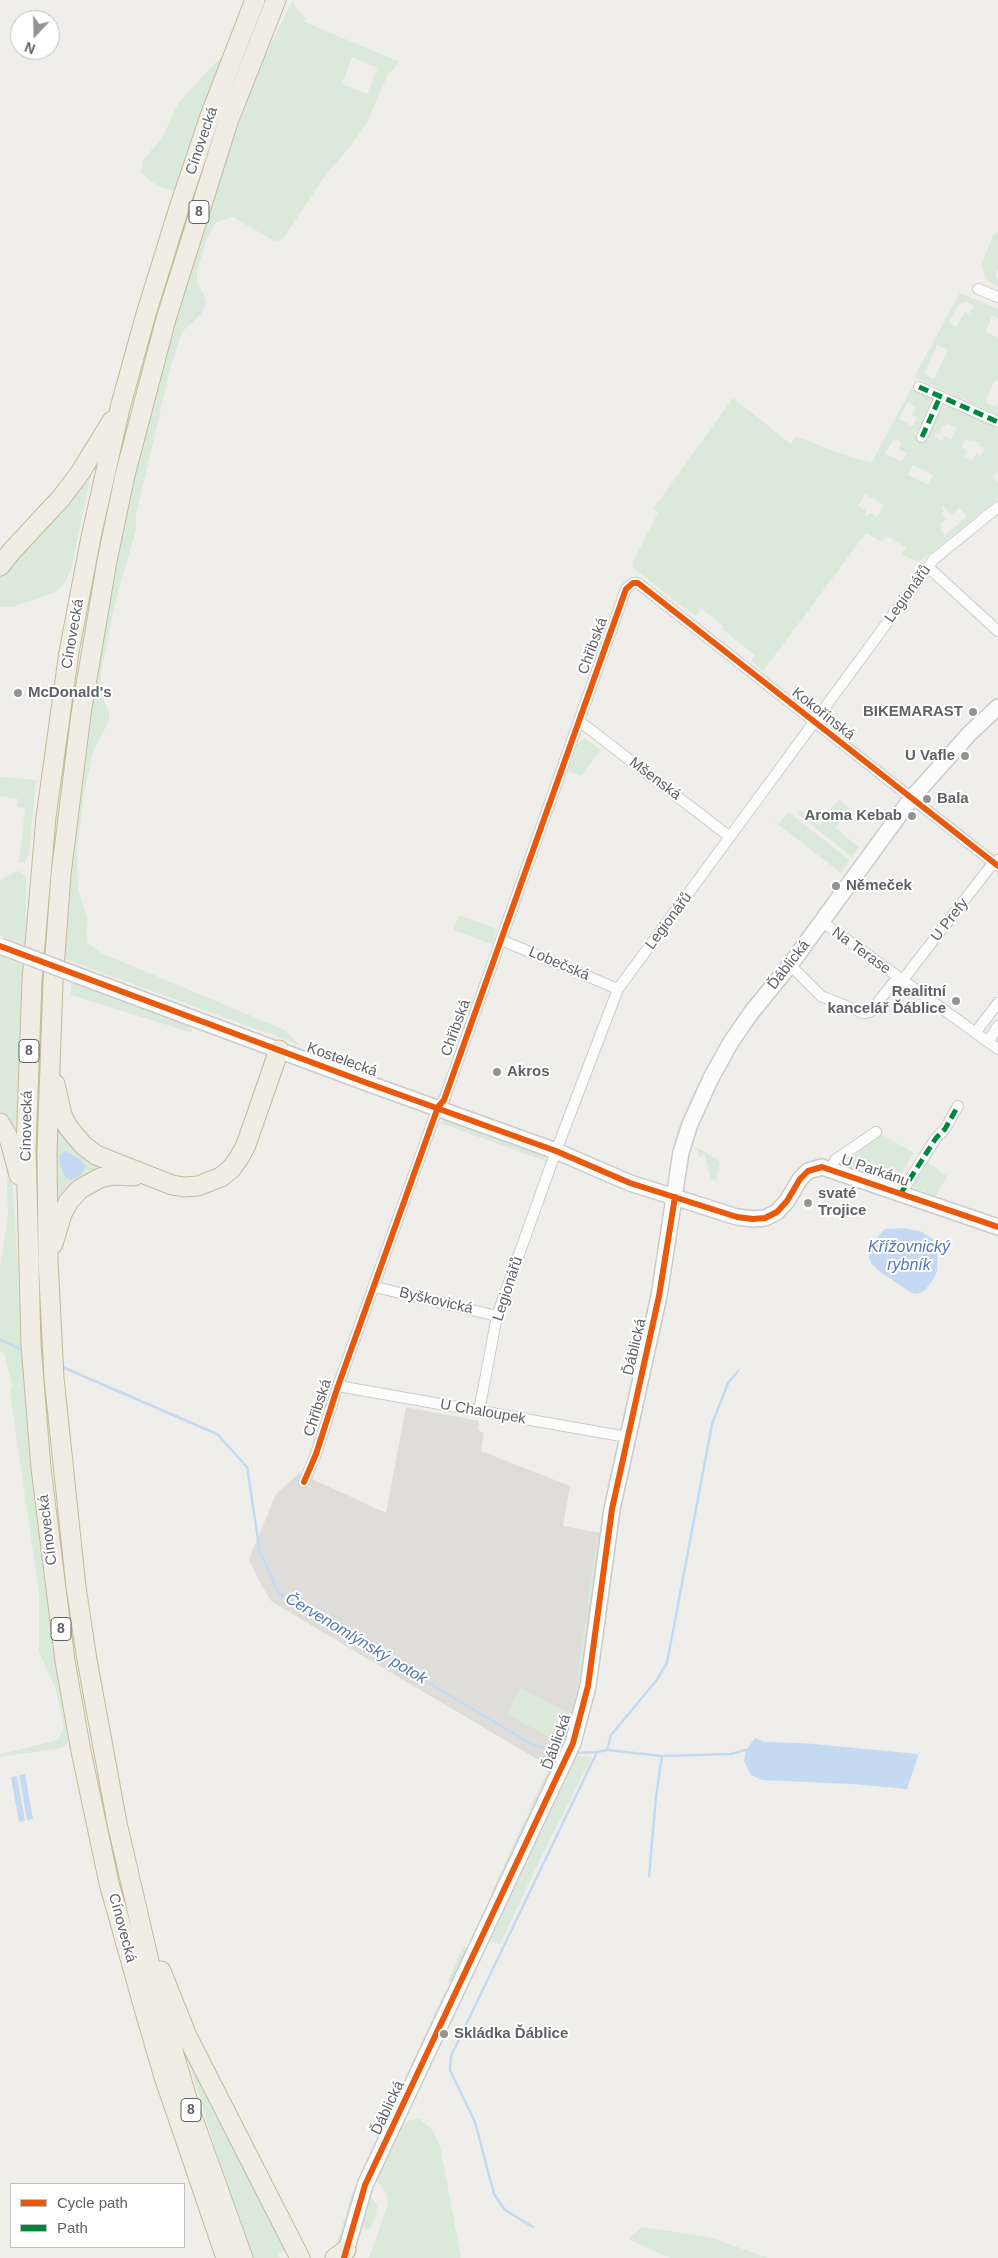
<!DOCTYPE html>
<html>
<head>
<meta charset="utf-8">
<style>
  body { margin:0 }
  #map { position:relative; width:998px; height:2258px; overflow:hidden; background:#efeeea; font-family:Arial,sans-serif }
  canvas { display:block }
  .legend { position:absolute; left:10px; top:2183px; width:175px; height:65px; box-sizing:border-box; background:#fff; border:1px solid #bfc0c2; margin:0; padding:6px 9px; list-style:none; font-size:15px; color:#606267 }
  .legend li { display:flex; align-items:center; gap:10px; height:25px }
  .legend b { width:25px; border:1px solid #bfc0c2 }
  .north { position:absolute; left:10px; top:10px; width:50px; height:50px; box-sizing:border-box; background:#fff; border:1px solid #bfc0c2; border-radius:50%; rotate:201deg; font-size:14px; font-weight:700; line-height:20px; text-align:center; color:#606267 }
  .north::after { content:''; display:block; margin:auto; width:18px; height:22px; background:#929395; clip-path:polygon(50% 0,100% 100%,50% 72%,0 100%) }
</style>
</head>
<body>
<div id="map">
<canvas width="998" height="2258"></canvas>
<ul class="legend">
<li><b style="height:6px;background:#e8590c"></b>Cycle path</li>
<li><b style="height:6px;background:#00873e"></b>Path</li>
</ul>
<div class="north">N</div>
</div>
<script>
const ctx = document.querySelector('canvas').getContext('2d');
ctx.lineJoin = 'round';
function fill(path, color) {
  ctx.fillStyle = color;
  ctx.fill(path, 'evenodd');
}
function shape(rows) {
  const path = new Path2D();
  for (const r of rows) {
    path.moveTo(r[0], r[1]);
    for (let i = 2; i < r.length; i += 2) path.lineTo(r[i], r[i + 1]);
  }
  return path;
}
function strokePath(path, color, width, dash) {
  ctx.strokeStyle = color;
  ctx.lineWidth = width;
  ctx.lineCap = dash ? 'butt' : 'round';
  ctx.setLineDash(dash || []);
  ctx.stroke(path);
}
function label(font, color, halo, rows, align = 'center') {
  ctx.font = font + ' Arial,sans-serif';
  ctx.lineWidth = 4;
  ctx.setLineDash([]);
  ctx.textBaseline = 'middle';
  ctx.strokeStyle = halo;
  ctx.fillStyle = color;
  for (const [text, x, y, turn = 0] of rows) {
    ctx.save();
    ctx.translate(x, y);
    ctx.rotate((+turn || 0) * Math.PI / 180);
    ctx.textAlign = isNaN(turn) ? turn : align;
    if (halo) ctx.strokeText(text, 0, 0);
    ctx.fillText(text, 0, 0);
    ctx.restore();
  }
}
fill(shape([
  [406,1407,479,1421,478,1430,484,1433,481,1451,570,1486,563,1526,601,1533,576,1721,558,1768,535,1758,272,1602,260,1583,249,1559,276,1494,299,1473,386,1513]
]), '#deddda');
fill(shape([
  [293,0,295,6,306,19,302,21,398,61,394,70,389,72,367,122,349,148,326,174,282,240,275,241,232,217,216,222,206,240,197,271,197,284,204,294,206,304,201,314,182,332,170,369,136,515,136,530,117,595,101,672,101,686,104,701,109,712,109,721,93,752,84,793,77,849,78,889,87,917,86,942,101,953,285,1030,300,1045,62,958,88,719,127,506,144,436,194,254,214,195,258,70],
  [352,57,378,68,367,94,342,84],
  [226,54,174,191,163,188,150,181,141,172,143,160,162,138,179,102,215,63],
  [998,232,998,268,995,276,998,278,998,286,990,283,984,274,982,264,993,235],
  [960,293,998,309,998,318,992,316,986,331,998,339,998,381,995,380,985,402,996,407,998,403,998,415,914,377],
  [966,301,974,306,969,314,965,312,956,327,948,322,960,303,963,304],
  [937,345,948,350,934,379,924,374],
  [911,389,929,397,931,402,918,431,914,433,919,440,929,439,928,434,943,408,950,407,998,428,998,472,993,476,998,483,998,498,922,560,916,561,902,554,906,547,886,536,882,542,866,533,763,671,751,661,755,655,722,629,724,627,702,609,695,616,633,568,634,560,658,513,653,509,733,398,791,444,795,436,853,458,872,462],
  [908,402,916,407,912,415,917,418,912,426,899,419],
  [946,423,957,428,951,439,945,436,942,441,935,437,938,432,940,434,942,425,944,426],
  [965,439,971,442,972,440,980,443,979,446,985,449,981,456,976,454,972,461,964,457,967,450,962,447],
  [893,440,900,441,901,444,899,449,907,453,902,461,885,454],
  [913,465,933,475,928,485,908,475],
  [865,494,884,505,877,517,870,513,868,516,864,515,866,511,858,506],
  [943,505,951,515,960,508,967,517,945,535,940,528,942,526,940,524,946,520,942,513,943,510,941,507],
  [89,475,91,475,71,569,65,582,57,591,45,596,12,607,0,607,0,576,20,550],
  [585,738,601,750,581,776,568,771,577,744],
  [0,777,36,780,29,853,25,863,19,862,25,808,17,807,18,799,0,796],
  [839,799,850,809,835,828,859,847,852,857,798,814,800,810,819,825],
  [788,812,850,860,841,873,771,819,779,824],
  [19,871,26,876,25,945,0,935,0,881,14,872],
  [459,915,497,929,492,944,453,930],
  [0,956,25,966,16,1131,0,1111],
  [71,980,189,1025,193,1033,71,995],
  [56,1117,109,1167,69,1189,56,1204],
  [448,1117,547,1153,549,1157,548,1162,440,1123],
  [881,1134,914,1153,897,1181,844,1163],
  [692,1146,706,1152,720,1162,716,1180,711,1179,704,1153,700,1158,698,1151],
  [6,1157,11,1162,25,1379,70,1741,62,1748,0,1757,0,1754,58,1740,64,1727,55,1687,39,1652,39,1593,10,1393,12,1385,4,1353,0,1351,0,1269,8,1214],
  [927,1162,947,1176,936,1196,914,1188,914,1182],
  [596,1540,600,1544,592,1604,587,1607],
  [585,1621,589,1628,586,1662,577,1705,574,1707],
  [521,1688,567,1712,553,1739,507,1714],
  [573,1716,576,1721,497,1894,492,1891],
  [577,1756,592,1757,542,1855,500,1944,490,1941],
  [464,1946,472,1950,453,1983,448,1981],
  [444,1993,449,1995,340,2248,333,2255,351,2197],
  [182,2041,288,2248,278,2255,280,2258,254,2258,221,2166],
  [419,2119,431,2128,440,2146,461,2258,369,2258,388,2204,386,2193,381,2185,372,2179,401,2126,410,2120],
  [370,2196,377,2205,376,2215,371,2228,367,2230,361,2226],
  [642,2227,709,2237,768,2258,670,2258,628,2239]
]), '#dae9d9');
fill(shape([
  [65,1151,79,1158,86,1167,80,1175,71,1180,65,1177,61,1168,59,1156],
  [901,1228,920,1231,933,1239,938,1250,937,1271,933,1280,925,1290,918,1294,912,1293,879,1271,871,1263,869,1256,876,1239,885,1229],
  [755,1738,765,1742,803,1743,918,1754,918,1756,907,1789,851,1784,762,1780,751,1775,744,1761,746,1750],
  [25,1774,33,1819,27,1820,19,1775],
  [17,1776,25,1821,19,1822,11,1777]
]), '#c4daf3');
strokePath(shape([
  [0,1340,25,1351],
  [60,1366,217,1434,247,1467,260,1552,279,1594,533,1745,558,1751],
  [607,1750,611,1735,656,1681,667,1663,712,1424,728,1383,738,1371],
  [578,1753,597,1752,607,1750,662,1756,731,1754,746,1750],
  [649,1876,656,1797,662,1756],
  [533,2227,505,2210,494,2194,475,2122,450,2070,451,2056,597,1752]
]), '#c4daf3', 2.5);
const street = shape([
  [978,289,998,297],
  [919,387,998,422],
  [922,437,940,397],
  [928,567,998,631],
  [579,721,730,837],
  [821,921,998,1049],
  [501,940,618,989],
  [790,965,821,996,863,1013,870,1012,894,982,902,981],
  [902,981,990,867,998,860],
  [975,1033,998,1003],
  [988,1042,998,1026],
  [831,1169,835,1160,876,1132],
  [901,1193,936,1138,945,1129,958,1106],
  [375,1287,497,1316],
  [338,1386,627,1437],
  [479,1411,497,1316,556,1151,618,989,934,559,998,507],
  [304,1482,316,1454,338,1386,438,1107,444,1100,626,589,633,583,638,583,998,866]
]);
const secondary = shape([
  [82,977,367,1083,556,1151,630,1183,737,1217,753,1219,765,1218,777,1212,787,1201,800,1179,808,1171,822,1167,998,1227],
  [344,2258,365,2185,573,1743,588,1686,612,1509,659,1296,681,1152,690,1124,711,1078,731,1042,751,1013,790,965,911,799,970,733,998,707]
]);
const highway = shape([
  [0,566,11,552,61,498,80,473,112,421],
  [55,1084,62,1115,68,1127,83,1145,96,1155,172,1185,184,1187,198,1186,221,1177,231,1169,239,1158,246,1145,279,1050],
  [0,1123,10,1141,19,1175],
  [53,1244,62,1214,69,1201,80,1189,100,1178,113,1175,134,1176],
  [161,1971,187,2036,300,2258],
  [226,2258,164,2077,144,2008,109,1883,81,1751,65,1661,41,1468,31,1345,26,1149,32,980,46,817,69,652,91,537,120,408,146,314,179,208,210,116,255,0],
  [243,2258,193,2119,158,2000,117,1823,87,1660,76,1587,54,1378,48,1259,47,1151,53,982,61,874,81,714,107,561,125,475,166,319,228,122,276,0],
  [335,2258,346,2250]
]);
strokePath(street, '#cccccb', 12);
strokePath(secondary, '#cacacb', 18);
strokePath(highway, '#c3bb9a', 21);
strokePath(street, '#fdfcfc', 10);
strokePath(secondary, '#fdfcfc', 15);
strokePath(highway, '#efede4', 19);
const secondaryBridge = shape([
  [0,946,82,977]
]);
strokePath(secondaryBridge, '#cacacb', 18, []);
strokePath(secondaryBridge, '#fdfcfc', 15);
strokePath(shape([
  [919,387,998,422],
  [922,437,940,397],
  [901,1193,936,1138,945,1129,958,1106]
]), '#00873e', 5, [10, 5]);
strokePath(shape([
  [0,946,367,1083,556,1151,630,1183,737,1217,753,1219,765,1218,777,1212,787,1201,800,1179,808,1171,822,1167,998,1227],
  [304,1482,316,1454,338,1386,438,1107,444,1100,626,589,633,583,638,583,998,866],
  [344,2258,365,2185,573,1743,588,1686,612,1509,659,1296,675,1197]
]), '#e8590c', 6);
for (const [x, y, r, color] of [
  [18,693,5,"#929395"],
  [973,712,5,"#929395"],
  [965,756,5,"#929395"],
  [927,799,5,"#929395"],
  [912,816,5,"#929395"],
  [836,886,5,"#929395"],
  [956,1001,5,"#929395"],
  [497,1072,5,"#929395"],
  [808,1203,5,"#929395"],
  [444,2034,5,"#929395"]
]) {
  const dot = new Path2D();
  dot.arc(x, y, r, 0, 2 * Math.PI);
  ctx.fillStyle = color;
  ctx.fill(dot);
  strokePath(dot, '#fff', 2);
}
for (const [x, y, w] of [
  [199,212,20],
  [29,1051,20],
  [61,1629,20],
  [191,2110,20]
]) {
  const box = new Path2D();
  box.roundRect(x - w / 2, y - 11.5, w, 23, 4);
  ctx.fillStyle = '#fff';
  ctx.fill(box);
  strokePath(box, '#606267', 1);
}
label('bold 14px', '#606267', null, [
  ["8",199,212],
  ["8",29,1051],
  ["8",61,1629],
  ["8",191,2110]
]);
label('15px', '#606267', '#fff', [
  ["Cínovecká",202,141,-71],
  ["Legionářů",908,594,-54],
  ["Cínovecká",73,634,-80],
  ["Chřibská",593,646,-70],
  ["Kokořínská",823,714,38],
  ["Mšenská",655,779,37],
  ["U Prefy",950,920,-52],
  ["Legionářů",669,921,-53],
  ["Na Terase",861,951,36],
  ["Lobečská",559,964,23],
  ["Ďáblická",789,965,-52],
  ["Chřibská",456,1028,-70],
  ["Kostelecká",342,1060,20],
  ["Cínovecká",27,1126,-89],
  ["U Parkánu",875,1171,19],
  ["Legionářů",508,1289,-72],
  ["Byškovická",436,1301,13],
  ["Ďáblická",635,1347,-77],
  ["Chřibská",318,1408,-72],
  ["U Chaloupek",483,1412,10],
  ["Cínovecká",48,1530,-97],
  ["Ďáblická",557,1742,-70],
  ["Cínovecká",122,1928,75],
  ["Ďáblická",388,2108,-65]
]);
label('bold 15px', '#606267', '#fff', [
  ["McDonald's",28,693],
  ["BIKEMARAST",963,712,"right"],
  ["U Vafle",955,756,"right"],
  ["Bala",937,799],
  ["Aroma Kebab",902,816,"right"],
  ["Němeček",846,886],
  ["Realitní",946,992,"right"],
  ["kancelář Ďáblice",946,1009,"right"],
  ["Akros",507,1072],
  ["svaté",818,1194],
  ["Trojice",818,1211],
  ["Skládka Ďáblice",454,2034]
], 'left');
label('italic 16px', '#5277b1', '#fff', [
  ["Křížovnický",909,1248],
  ["rybník",909,1266],
  ["Červenomlýnský potok",356,1639,31]
]);
</script>
</body>
</html>
